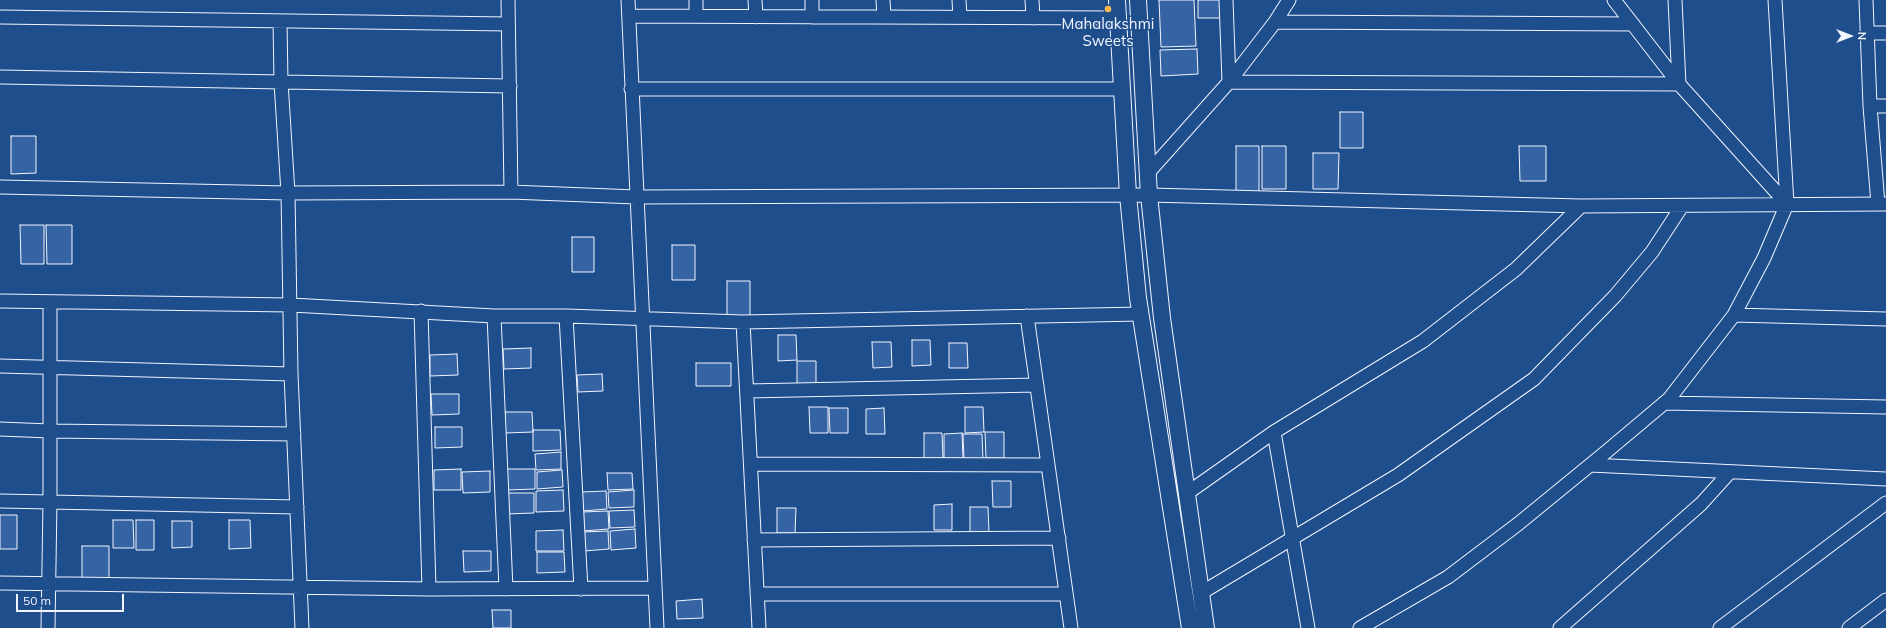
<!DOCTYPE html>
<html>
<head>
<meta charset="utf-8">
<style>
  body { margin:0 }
  #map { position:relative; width:1886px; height:628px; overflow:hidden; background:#1f4e8c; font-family:Mulish,sans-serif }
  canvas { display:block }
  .north { position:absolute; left:1830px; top:16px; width:40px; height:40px; -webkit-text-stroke:3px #1f4e8c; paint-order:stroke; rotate:90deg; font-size:11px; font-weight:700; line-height:16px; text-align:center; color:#f2f6ff }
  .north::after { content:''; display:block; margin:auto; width:14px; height:18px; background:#f2f6ff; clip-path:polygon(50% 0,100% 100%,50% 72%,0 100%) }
  .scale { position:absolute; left:16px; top:594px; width:108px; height:18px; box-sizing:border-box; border:2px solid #f2f6ff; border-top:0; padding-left:5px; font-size:12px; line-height:14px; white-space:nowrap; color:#f2f6ff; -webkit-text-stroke:3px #1f4e8c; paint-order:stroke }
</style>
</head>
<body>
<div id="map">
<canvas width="1886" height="628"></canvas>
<div class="north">N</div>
<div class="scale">50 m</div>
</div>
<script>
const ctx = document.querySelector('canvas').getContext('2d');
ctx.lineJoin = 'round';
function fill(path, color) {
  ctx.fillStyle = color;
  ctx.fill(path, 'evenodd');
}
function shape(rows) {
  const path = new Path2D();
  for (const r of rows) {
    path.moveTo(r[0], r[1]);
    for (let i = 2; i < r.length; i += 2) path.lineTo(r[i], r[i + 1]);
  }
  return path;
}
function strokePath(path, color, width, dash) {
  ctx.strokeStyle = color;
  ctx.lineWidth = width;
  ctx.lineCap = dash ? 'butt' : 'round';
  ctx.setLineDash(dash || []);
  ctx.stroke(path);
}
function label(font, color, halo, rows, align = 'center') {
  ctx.font = font + ' Mulish,sans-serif';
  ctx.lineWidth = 3;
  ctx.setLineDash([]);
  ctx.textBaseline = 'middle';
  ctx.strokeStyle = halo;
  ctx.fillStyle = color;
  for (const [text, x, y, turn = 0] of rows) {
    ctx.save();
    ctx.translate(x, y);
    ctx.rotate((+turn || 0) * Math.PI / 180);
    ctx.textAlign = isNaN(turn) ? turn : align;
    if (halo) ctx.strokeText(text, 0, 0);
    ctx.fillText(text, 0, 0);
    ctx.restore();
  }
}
const building = shape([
  [1159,0,1194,0,1196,46,1161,47,1159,0],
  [1198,0,1221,0,1221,18,1198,18,1198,0],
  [1197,49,1198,74,1161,76,1160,50,1197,49],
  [1340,112,1363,112,1363,148,1340,148,1340,112],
  [11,136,36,136,36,173,11,174,11,136],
  [1236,146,1259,146,1259,192,1236,191,1236,146],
  [1262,146,1286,146,1286,189,1262,189,1262,146],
  [1519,146,1546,146,1546,181,1520,181,1519,146],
  [1313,153,1339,153,1338,189,1313,189,1313,153],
  [20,225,44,225,44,264,21,264,20,225],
  [46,225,72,225,72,264,47,264,46,225],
  [572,237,594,237,594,272,572,272,572,237],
  [672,245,695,245,695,280,672,280,672,245],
  [727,281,750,281,750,316,727,316,727,281],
  [778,335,796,335,797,360,778,361,778,335],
  [912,340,930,340,931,365,912,366,912,340],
  [872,342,891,342,892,367,873,368,872,342],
  [949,343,967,343,968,368,949,368,949,343],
  [531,348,531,368,504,369,503,349,531,348],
  [457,354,458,375,430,376,430,355,457,354],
  [797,361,816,361,816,386,797,386,797,361],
  [696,363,731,363,731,386,696,386,696,363],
  [602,374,603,391,578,392,577,375,602,374],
  [431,394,459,394,459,414,432,415,431,394],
  [809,407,828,407,828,433,810,433,809,407],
  [965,407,983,407,984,432,965,433,965,407],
  [829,408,848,408,848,433,830,433,829,408],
  [884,408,885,434,866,434,866,409,884,408],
  [505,412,532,412,533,432,505,433,505,412],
  [435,427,462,427,462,447,435,448,435,427],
  [533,430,560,430,561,450,533,451,533,430],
  [985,432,1004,432,1004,458,986,458,985,432],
  [924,433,942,433,943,458,924,459,924,433],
  [962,433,963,459,944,459,944,434,962,433],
  [963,434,982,434,983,460,964,460,963,434],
  [561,452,561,469,536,470,535,454,561,452],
  [461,469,461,490,434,490,434,470,461,469],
  [507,469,535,469,535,489,508,490,507,469],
  [562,470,563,487,537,489,537,472,562,470],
  [490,471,490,492,463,493,462,472,490,471],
  [607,473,632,473,633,489,608,490,607,473],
  [992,481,1011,481,1011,507,993,507,992,481],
  [563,490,564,511,536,512,536,491,563,490],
  [634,490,634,507,609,508,608,492,634,490],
  [606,491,607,509,582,511,581,492,606,491],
  [506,493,534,493,534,513,506,514,506,493],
  [952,504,952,530,934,530,934,505,952,504],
  [970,507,988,507,989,532,970,533,970,507],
  [777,508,796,508,795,533,777,533,777,508],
  [634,510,635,527,610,528,609,511,634,510],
  [608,511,609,529,583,531,582,512,608,511],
  [0,515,17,515,17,549,0,549,0,515],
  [113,520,133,520,134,548,113,548,113,520],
  [136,520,154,520,154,550,136,550,136,520],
  [229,520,250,520,251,548,229,549,229,520],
  [172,521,192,521,192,547,172,548,172,521],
  [635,529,636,548,611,550,610,531,635,529],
  [563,530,564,551,536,551,536,531,563,530],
  [608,531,609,549,584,551,583,532,608,531],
  [82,546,109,546,109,580,82,580,82,546],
  [463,551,491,551,491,571,464,572,463,551],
  [537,552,564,552,565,572,537,573,537,552],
  [702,599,703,618,677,619,676,601,702,599],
  [492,610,511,610,511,628,493,628,492,610]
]);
fill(building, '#3563a3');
strokePath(building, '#f2f6ff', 1);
const minor = shape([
  [508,0,511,192],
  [628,0,657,628],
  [696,0,696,16],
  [755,0,756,17],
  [812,0,812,17],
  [883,0,884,17],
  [959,0,960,17],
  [1032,0,1033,18],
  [1226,0,1229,82,1679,84,1675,0],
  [1614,0,1679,84,1787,204],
  [1866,0,1870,106,1878,204],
  [629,16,1118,18],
  [0,17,508,24],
  [280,21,281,82,288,193,291,374,302,628],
  [1275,22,1633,24],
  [1867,33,1886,33],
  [0,77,510,86],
  [631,89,1122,89],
  [1870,106,1886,106],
  [1147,174,1229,82,1275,22,1289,0],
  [0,187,288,193,511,192,636,197,1149,195,1581,206,1886,204],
  [0,301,291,305,494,316,566,316,743,322,1140,314],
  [421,311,429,589],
  [1734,315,1886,319],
  [494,316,506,589],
  [566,316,581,589],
  [1027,316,1071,628],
  [743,322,759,628],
  [0,366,291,374],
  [747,391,1037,385],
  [1664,403,1886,407],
  [0,429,50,431,294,434],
  [1274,432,1308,628],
  [751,464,1048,465],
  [1590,465,1886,479],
  [1186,494,1274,432,1423,341,1516,269,1581,206],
  [0,501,297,507],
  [754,540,1059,538],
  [0,583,429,589,655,588],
  [1201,593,1398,475,1534,379,1615,296,1652,252,1682,206],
  [757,594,1066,594],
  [48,628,50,501,50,302],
  [1360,628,1448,577,1518,524,1606,452,1669,399,1734,315,1764,258,1787,204,1775,0],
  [1560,628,1701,504,1730,472],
  [1720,628,1886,503],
  [1849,628,1886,600]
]);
const tertiary = shape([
  [1117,0,1128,195,1138,298,1190,628],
  [1138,0,1149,195,1162,318,1206,628]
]);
strokePath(minor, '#f2f6ff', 15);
strokePath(tertiary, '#f2f6ff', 18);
strokePath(minor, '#1f4e8c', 13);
strokePath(tertiary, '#1f4e8c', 16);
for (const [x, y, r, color] of [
  [1108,9,4,"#ffb74d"]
]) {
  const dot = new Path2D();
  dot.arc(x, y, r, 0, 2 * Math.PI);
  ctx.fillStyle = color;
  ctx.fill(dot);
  strokePath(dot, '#1f4e8c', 1.5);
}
label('15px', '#f2f6ff', '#1f4e8c', [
  ["Mahalakshmi",1108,24],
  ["Sweets",1108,41]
]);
</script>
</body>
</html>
